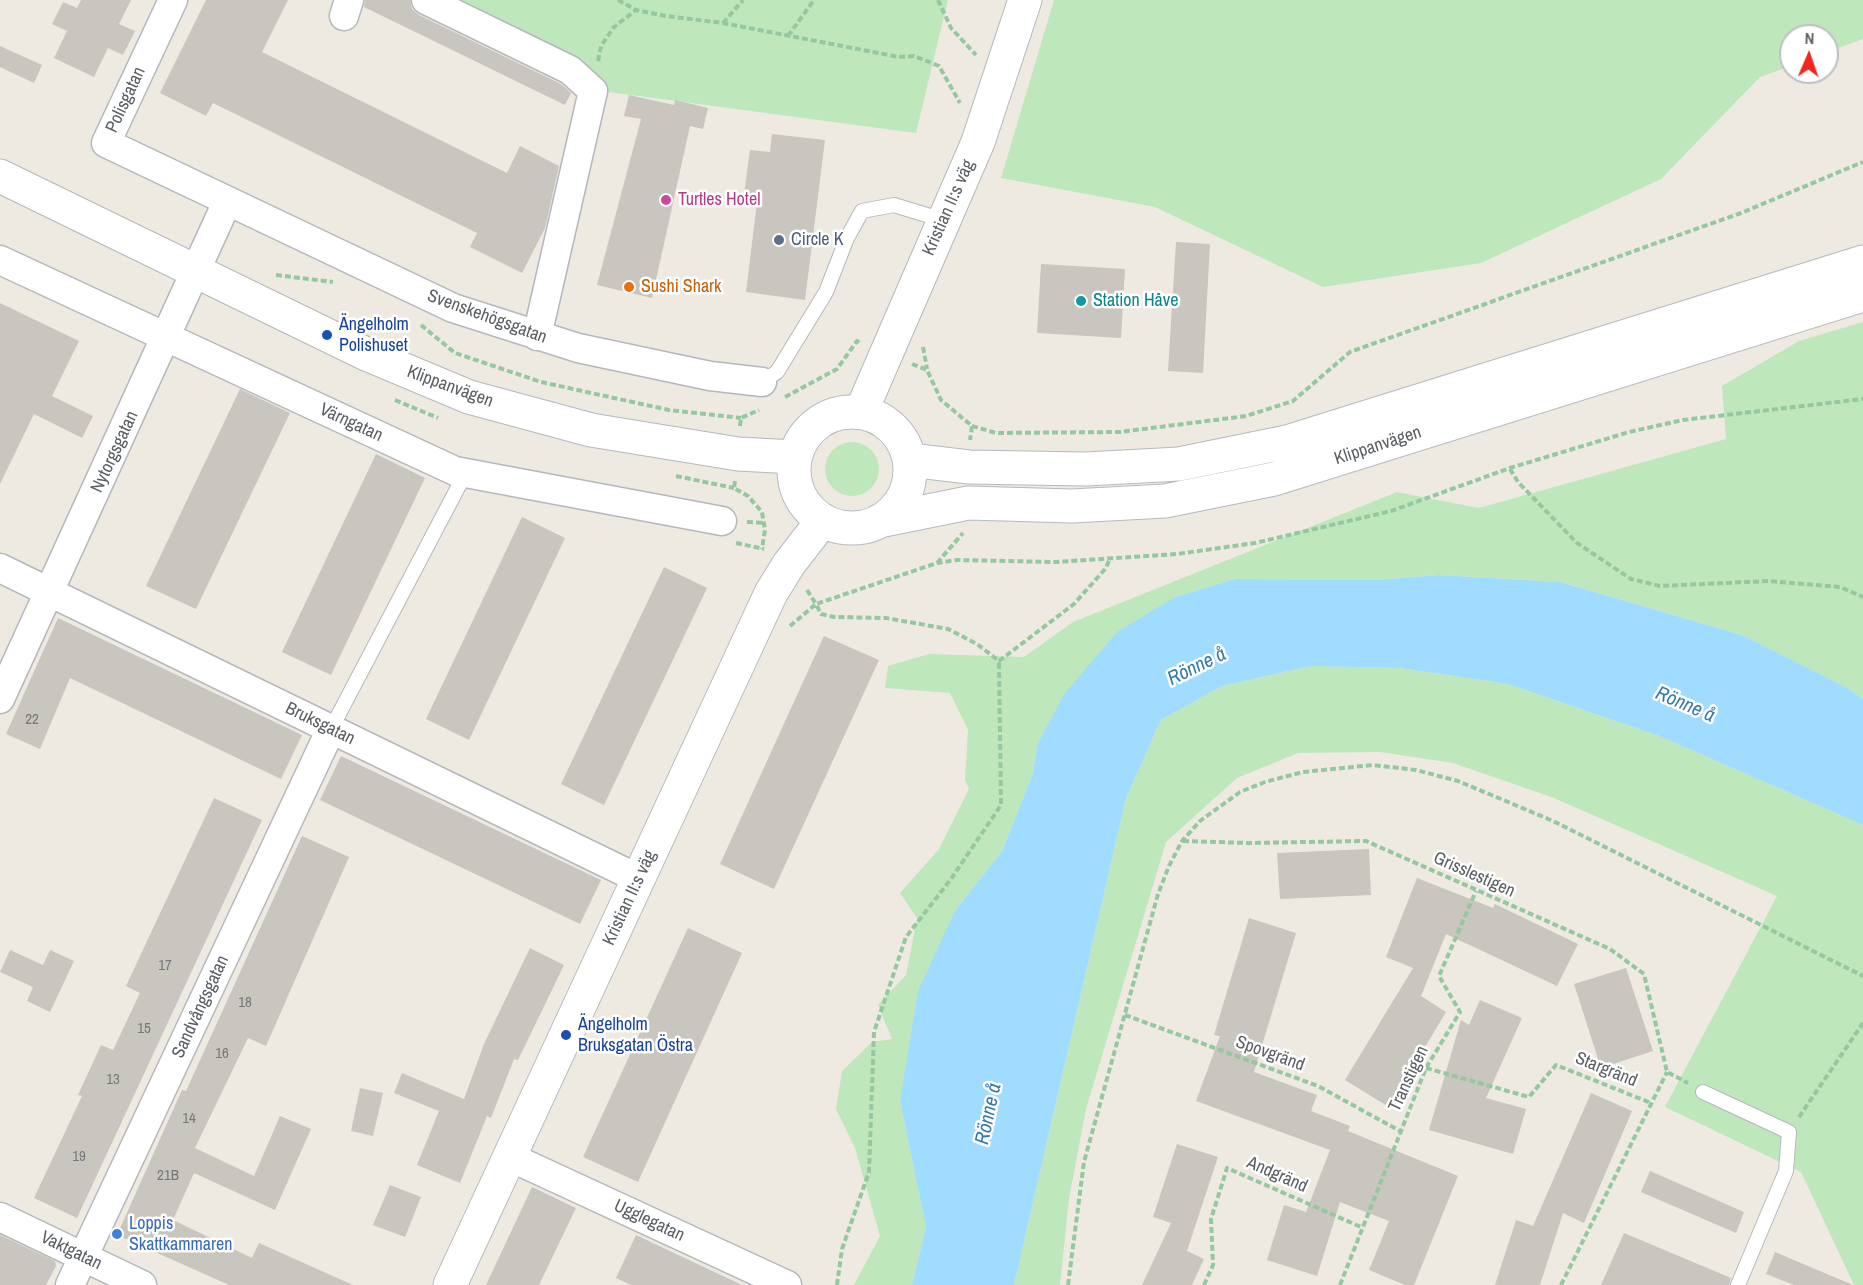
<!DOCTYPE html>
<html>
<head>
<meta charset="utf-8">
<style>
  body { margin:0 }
  #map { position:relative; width:1863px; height:1285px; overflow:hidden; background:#eeeae1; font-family:"Archivo Narrow",sans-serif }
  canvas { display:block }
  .north { position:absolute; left:1779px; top:24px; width:60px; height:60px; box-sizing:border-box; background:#fff; border:2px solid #bdbfc1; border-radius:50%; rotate:2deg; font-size:16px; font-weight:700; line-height:24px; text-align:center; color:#5a5f63 }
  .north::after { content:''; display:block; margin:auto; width:21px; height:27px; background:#f12524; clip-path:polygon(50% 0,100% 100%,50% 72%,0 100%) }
</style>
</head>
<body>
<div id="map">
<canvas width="1863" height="1285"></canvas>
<div class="north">N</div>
</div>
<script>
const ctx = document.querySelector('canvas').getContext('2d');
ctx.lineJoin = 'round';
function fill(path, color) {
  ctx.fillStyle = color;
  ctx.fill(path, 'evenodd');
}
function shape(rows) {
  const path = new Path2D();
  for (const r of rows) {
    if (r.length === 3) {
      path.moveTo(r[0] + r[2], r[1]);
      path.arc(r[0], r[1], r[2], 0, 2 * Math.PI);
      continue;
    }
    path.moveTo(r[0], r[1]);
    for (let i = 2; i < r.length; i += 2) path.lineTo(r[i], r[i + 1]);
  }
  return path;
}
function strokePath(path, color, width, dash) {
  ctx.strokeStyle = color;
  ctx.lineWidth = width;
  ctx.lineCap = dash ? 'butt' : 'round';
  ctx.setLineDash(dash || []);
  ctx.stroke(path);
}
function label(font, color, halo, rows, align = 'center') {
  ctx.font = font + ' "Archivo Narrow",sans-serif';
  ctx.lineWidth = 5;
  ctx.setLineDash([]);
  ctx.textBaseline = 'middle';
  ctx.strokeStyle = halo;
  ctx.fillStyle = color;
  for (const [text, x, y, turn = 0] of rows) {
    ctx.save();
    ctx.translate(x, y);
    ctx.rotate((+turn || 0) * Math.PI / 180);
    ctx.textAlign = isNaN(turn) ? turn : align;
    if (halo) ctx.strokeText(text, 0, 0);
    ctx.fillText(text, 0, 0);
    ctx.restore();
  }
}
fill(shape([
  [449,0,948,0,916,133,601,91],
  [1054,0,1863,0,1863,39,1827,52,1827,36,1791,36,1791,66,1760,77,1661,179,1481,263,1323,287,1155,207,1001,178],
  [1863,322,1863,699,1742,635,1560,582,1439,575,1374,580,1235,579,1175,597,1037,745,1033,773,1002,851,955,911,900,1101,926,1227,912,1285,854,1285,880,1236,855,1148,836,1109,842,1071,872,1042,892,1039,878,1005,906,975,917,918,900,893,939,849,969,789,965,780,968,730,950,693,885,688,888,666,929,654,1024,657,1073,622,1397,492,1479,508,1726,439,1722,386,1799,341],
  [852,469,27],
  [1311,666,1400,668,1508,684,1659,736,1863,825,1863,1285,1854,1285,1801,1172,1665,1107,1777,896,1554,798,1453,763,1380,752,1298,753,1237,778,1166,842,1086,1109,1069,1199,1060,1285,1014,1285,1126,798,1161,720,1222,686]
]), '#bfe7bc');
fill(shape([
  [1439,575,1560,582,1742,635,1845,687,1863,699,1863,825,1659,736,1508,684,1400,668,1311,666,1222,686,1161,720,1126,798,1014,1285,912,1285,926,1227,900,1101,918,991,955,911,1002,851,1033,773,1037,745,1065,693,1117,632,1175,597,1235,579,1374,580]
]), '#a0dcff');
fill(shape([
  [81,0,131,0,119,24,135,31,123,55,108,48,94,77,54,58,67,31,52,24,63,2,77,8],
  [206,0,288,0,262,52,507,173,520,146,559,166,545,228,522,273,470,247,477,233,213,103,206,116,160,93],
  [365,0,410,0,412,9,419,15,561,84,571,93,565,105,364,7],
  [0,46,42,65,34,83,0,67],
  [629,95,674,105,675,100,708,108,703,129,690,126,652,298,597,285,641,119,624,116],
  [772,134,825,140,805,300,746,292,757,202,743,201,750,150,770,152],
  [1176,242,1210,244,1203,373,1168,371],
  [1041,264,1125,269,1121,338,1037,333],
  [0,303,79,341,52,396,93,416,82,438,34,414,0,484],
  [240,389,290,413,196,609,146,586],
  [376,454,425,478,331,675,282,652],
  [522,517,565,538,469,740,426,719],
  [664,567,707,588,604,805,561,784],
  [58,618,302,735,281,779,70,678,40,749,6,734],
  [824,636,879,660,774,889,720,864],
  [341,756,601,880,580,924,320,800],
  [214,798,262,820,77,1218,34,1198,82,1096,78,1095,101,1045,113,1050,140,993,126,986],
  [302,836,349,857,266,1046,248,1038,195,1148,254,1176,280,1116,311,1129,275,1210,194,1173,173,1220,252,1258,259,1243,353,1285,229,1285,117,1235,182,1090,186,1091],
  [1369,849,1371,895,1280,899,1277,853],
  [1417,878,1493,908,1495,904,1578,944,1557,986,1446,934,1421,996,1446,1012,1389,1107,1345,1080,1413,968,1386,957],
  [1249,918,1296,933,1254,1072,1317,1095,1311,1111,1350,1126,1348,1131,1458,1176,1414,1285,1405,1285,1369,1270,1389,1221,1340,1202,1317,1276,1267,1260,1284,1205,1306,1212,1330,1150,1196,1101,1220,1036,1214,1035],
  [688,928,742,953,638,1182,583,1157],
  [530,948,564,965,518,1060,514,1059,491,1118,487,1116,460,1183,417,1165,439,1111,394,1093,402,1073,464,1099,484,1044],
  [10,950,43,965,50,950,74,961,50,1012,27,1001,33,987,0,972],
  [1626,968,1653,1051,1601,1068,1574,984],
  [1480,1000,1522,1018,1486,1098,1526,1109,1513,1154,1429,1130,1461,1020,1469,1025],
  [360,1088,383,1093,373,1136,351,1131],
  [1591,1093,1632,1111,1584,1223,1563,1213,1540,1285,1495,1285,1516,1220,1533,1226],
  [1177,1144,1218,1157,1187,1251,1204,1259,1192,1285,1142,1285,1171,1223,1153,1217],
  [1650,1171,1744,1212,1736,1233,1641,1192],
  [390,1185,421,1197,405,1237,373,1225],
  [532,1187,576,1208,539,1285,486,1285],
  [1624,1233,1731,1278,1729,1285,1601,1285],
  [0,1235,55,1261,56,1266,46,1285,0,1285],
  [636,1235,742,1285,631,1285,616,1278],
  [1775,1252,1853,1285,1794,1285,1766,1274]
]), '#c9c5bf');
const service = shape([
  [762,382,777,372,826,292,847,238,862,211,894,205,943,220],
  [331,729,465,474],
  [1703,1092,1789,1132,1786,1171,1738,1285]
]);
const minor = shape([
  [173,0,106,143,453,308,578,348,710,376,762,382],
  [426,0,570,70,593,91,537,336],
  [344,16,349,0],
  [0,260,455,471,722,521],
  [0,568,639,879],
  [0,699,227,202],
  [510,1157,787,1285],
  [0,1217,142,1285],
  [70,1285,331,729]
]);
const tertiary = shape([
  [0,176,364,353,469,397,591,430,738,454,795,457],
  [861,412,978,142,1025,0]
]);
const secondary = shape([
  [852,470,58],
  [910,460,969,467,1086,469,1179,464,1287,442,1863,262],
  [879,521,968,503,1072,506,1165,501,1274,479,1863,295],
  [450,1285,771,593,789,564,823,520]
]);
strokePath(service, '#b4b8bd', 16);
strokePath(minor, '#b4b8bd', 31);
strokePath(tertiary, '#b4b8bd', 35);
strokePath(secondary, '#b5babf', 35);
strokePath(shape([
  [618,0,636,10,666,16,723,23,899,57,914,56,939,66,960,103],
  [938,0,951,28,976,55],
  [723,23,743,0],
  [788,36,814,0],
  [598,61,601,46,614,27,636,10],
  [276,275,333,282],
  [421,325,455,353,541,382,669,410,741,418],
  [923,347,927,369],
  [912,364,927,370,941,400,972,426,970,440],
  [785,397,837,369,857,341,860,343],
  [395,400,438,418],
  [740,426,741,418,759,410],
  [972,426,996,433,1120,432,1246,416,1293,401,1350,352,1741,213,1863,162],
  [1510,469,1518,482,1577,543,1631,579,1660,586,1769,581,1840,587,1863,597],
  [676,476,734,488],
  [735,481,734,488,748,496,762,512,765,530,762,549],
  [747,522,765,523],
  [736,543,764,549],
  [937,563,963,533],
  [807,590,816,604,937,563,957,560,1056,562,1177,554,1255,543,1391,511,1510,468,1629,432,1683,420,1863,399],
  [790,626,816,604,821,614,834,617,886,618,948,629,977,644,999,661,1074,604,1106,568,1110,558],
  [1183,841,1248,843,1366,841,1610,949,1644,974,1667,1072,1688,1083],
  [1125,1015,1318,1086,1400,1131],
  [1426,1068,1529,1097,1556,1065,1651,1103],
  [1799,1117,1863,1023],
  [837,1285,842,1249,869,1172,874,1032,906,937,951,879,1001,805,999,661],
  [1068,1285,1084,1162,1158,894,1169,866,1182,841,1200,821,1240,792,1265,782,1303,772,1373,765,1416,770,1458,781,1553,821,1863,976],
  [1204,1285,1213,1265,1211,1219,1227,1168,1361,1227],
  [1340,1285,1426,1068,1460,1012,1439,976,1476,891],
  [1561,1285,1667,1072]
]), '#95c8a0', 4, [6, 3]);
strokePath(service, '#fff', 14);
strokePath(minor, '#fff', 28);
strokePath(tertiary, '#fff', 33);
strokePath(secondary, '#fff', 33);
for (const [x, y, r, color] of [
  [666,200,6,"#d1479c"],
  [779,240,6,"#5c6f8a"],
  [629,287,6,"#e8710a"],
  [1081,301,6,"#0f9aa8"],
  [327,335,6,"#1a4fb4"],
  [566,1035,6,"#1a4fb4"],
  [117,1234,6,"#3f7fe0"]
]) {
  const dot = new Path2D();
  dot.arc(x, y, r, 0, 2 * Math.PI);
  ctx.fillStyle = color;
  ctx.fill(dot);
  strokePath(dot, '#fff', 2);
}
label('15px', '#76787a', null, [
  ["22",32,720],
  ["17",165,966],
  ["18",245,1003],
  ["15",144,1029],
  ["16",222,1054],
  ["13",113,1080],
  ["14",189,1119],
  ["19",79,1157],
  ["21B",168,1176]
]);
label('18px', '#5a5f63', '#fff', [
  ["Polisgatan",126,100,-65],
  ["Kristian II:s väg",949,208,-66],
  ["Svenskehögsgatan",487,317,20],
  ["Klippanvägen",450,387,20],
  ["Värngatan",351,423,25],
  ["Klippanvägen",1378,446,-18],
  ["Nytorgsgatan",115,452,-65],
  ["Bruksgatan",320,724,26],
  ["Grisslestigen",1474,875,24],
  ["Kristian II:s väg",630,898,-65],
  ["Sandvångsgatan",201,1007,-65],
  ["Spovgränd",1270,1054,20],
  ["Stargränd",1606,1070,22],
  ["Transtigen",1409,1079,-65],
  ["Andgränd",1277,1175,24],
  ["Ugglegatan",649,1221,25],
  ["Vaktgatan",71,1251,26]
]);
label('18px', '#b23c85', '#fff', [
  ["Turtles Hotel",678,200]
], 'left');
label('18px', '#4e5e75', '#fff', [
  ["Circle K",791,240]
], 'left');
label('18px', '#c56008', '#fff', [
  ["Sushi Shark",641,287]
], 'left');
label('18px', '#0d838f', '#fff', [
  ["Station Håve",1093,301]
], 'left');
label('18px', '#164399', '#fff', [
  ["Ängelholm",339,325],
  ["Polishuset",339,346],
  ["Ängelholm",578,1025],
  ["Bruksgatan Östra",578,1046]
], 'left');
label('18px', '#366cbe', '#fff', [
  ["Loppis",129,1224],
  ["Skattkammaren",129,1245]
], 'left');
label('italic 20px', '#3679ad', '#fff', [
  ["Rönne å",1197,667,-26],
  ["Rönne å",1685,705,23],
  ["Rönne å",989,1114,-78]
]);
</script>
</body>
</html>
